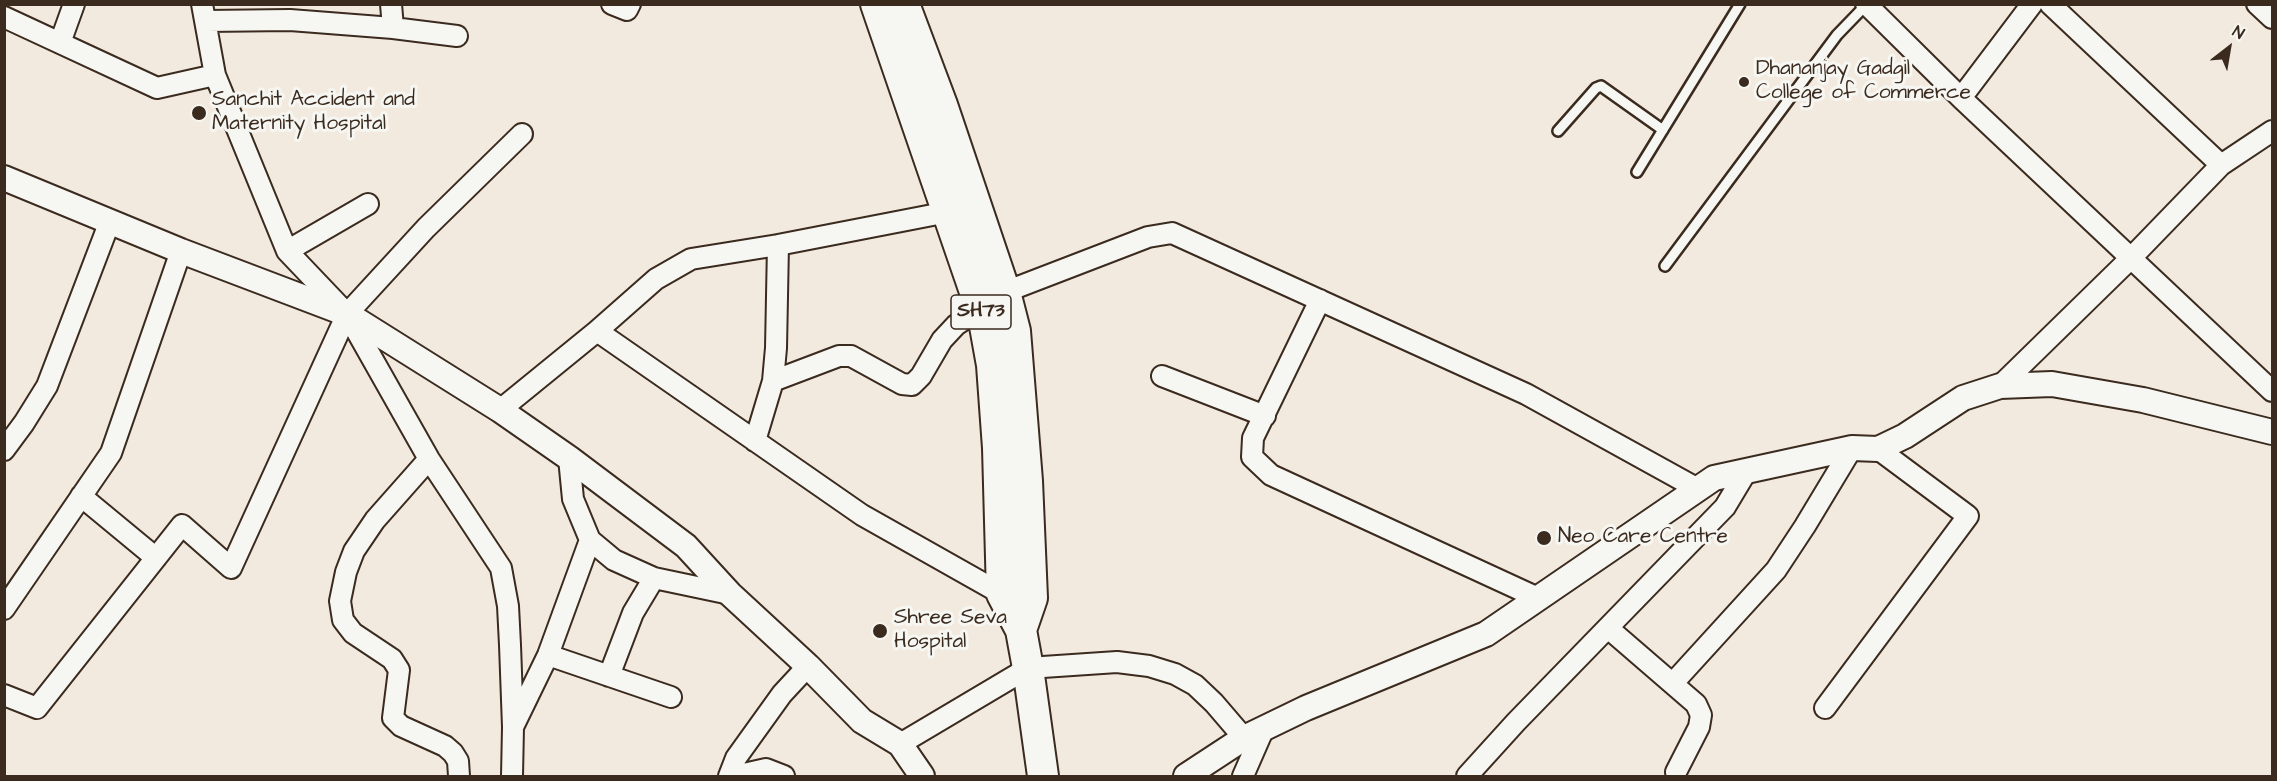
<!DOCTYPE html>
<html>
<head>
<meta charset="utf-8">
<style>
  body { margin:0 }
  #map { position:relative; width:2277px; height:781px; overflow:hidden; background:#f3eadf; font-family:"Architects Daughter",sans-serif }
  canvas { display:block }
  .frame { position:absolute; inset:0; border:6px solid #3b2a1e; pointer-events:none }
  .north { position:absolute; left:2199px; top:18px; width:60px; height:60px; -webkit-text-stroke:4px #f6f6f2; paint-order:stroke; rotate:31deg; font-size:16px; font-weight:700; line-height:24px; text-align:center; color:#3b2a1e }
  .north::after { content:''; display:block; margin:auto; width:21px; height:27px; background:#3b2a1e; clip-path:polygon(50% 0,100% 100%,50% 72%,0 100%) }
</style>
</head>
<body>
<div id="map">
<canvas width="2277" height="781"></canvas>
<div class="frame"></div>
<div class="north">N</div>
</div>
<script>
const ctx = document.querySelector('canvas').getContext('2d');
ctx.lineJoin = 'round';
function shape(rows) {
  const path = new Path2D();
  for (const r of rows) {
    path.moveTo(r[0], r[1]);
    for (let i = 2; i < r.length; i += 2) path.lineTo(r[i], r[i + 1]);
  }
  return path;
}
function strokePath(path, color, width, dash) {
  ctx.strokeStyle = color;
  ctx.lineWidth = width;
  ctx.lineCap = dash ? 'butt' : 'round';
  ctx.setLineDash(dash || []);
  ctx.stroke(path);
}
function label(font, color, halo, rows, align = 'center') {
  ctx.font = font + ' "Architects Daughter",sans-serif';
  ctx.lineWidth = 6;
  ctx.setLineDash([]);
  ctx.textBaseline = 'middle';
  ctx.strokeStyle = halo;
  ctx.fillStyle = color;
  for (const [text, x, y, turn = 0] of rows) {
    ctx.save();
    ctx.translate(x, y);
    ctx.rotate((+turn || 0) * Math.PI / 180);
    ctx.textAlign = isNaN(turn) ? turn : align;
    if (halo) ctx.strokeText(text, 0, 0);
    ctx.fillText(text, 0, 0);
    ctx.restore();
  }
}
const service = shape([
  [1558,131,1596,88,1601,86,1663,130],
  [1637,172,1740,4],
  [1665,266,1837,35,1866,5]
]);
const minor = shape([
  [202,4,215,75,287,251,347,314,429,459,501,568,508,606,510,645,513,727,512,776],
  [391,4,393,28],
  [612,4,627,10,630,4],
  [1866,4,1961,98,2272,391],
  [2050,4,2221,165],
  [2257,4,2272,18],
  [4,17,157,88,215,75],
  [206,21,290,20,393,28,457,36],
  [60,43,74,4],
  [1961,98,2032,4],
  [287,251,368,204],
  [1005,292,1148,237,1172,233,1526,394,1698,489],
  [1320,300,1253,438,1252,457,1271,475,1538,598],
  [597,331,862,515,1002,594,1012,595],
  [1162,376,1265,416],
  [773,381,839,356,851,356,902,384,912,385,921,376,942,340,956,325,968,317,983,315],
  [2000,386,2132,257,2221,165,2272,131],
  [500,410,597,331,656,279,691,259,778,245,948,212],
  [755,441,773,381,776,348,778,245],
  [4,450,24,423,47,386,110,221],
  [569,458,573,499,590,540,614,560,654,578,730,594],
  [429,459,375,520,354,551,346,572,340,601,343,620,353,633,392,659,399,670,393,718,401,726,445,746,453,753,458,761,459,776],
  [81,496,156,558],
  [4,609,111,453,181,251],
  [1608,628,1696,704,1701,715,1699,727,1676,772],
  [548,655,671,697],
  [609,676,633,613,654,578],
  [1673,683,1776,570,1805,526,1852,448],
  [4,695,37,708,182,525,231,568,347,314,426,228,522,134],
  [1825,708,1968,516,1878,449],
  [514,725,548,655,590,540],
  [900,744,1028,668,1117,662,1149,666,1175,674,1195,685,1214,703,1244,738],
  [729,776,736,758,782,694,808,666],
  [735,776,766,769,784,776],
  [1243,776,1264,728],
  [1467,776,1516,722,1725,507,1746,472]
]);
const tertiary = shape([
  [4,178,181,251,347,314,500,410,569,458,686,546,730,594,808,666,862,721,900,744,922,776],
  [1186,776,1244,738,1306,708,1486,634,1714,478,1852,448,1878,449,1905,436,1963,398,2000,386,2052,384,2143,400,2272,432]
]);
const primary = shape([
  [876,4,983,315,992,365,998,448,1002,594,1021,630,1028,668,1043,776],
  [904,4,942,105,1005,292,1015,331,1027,481,1032,598,1021,630]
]);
strokePath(service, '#3b2a1e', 14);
strokePath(minor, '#3b2a1e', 24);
strokePath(tertiary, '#3b2a1e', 28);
strokePath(primary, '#3b2a1e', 34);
strokePath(service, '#f6f6f2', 9);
strokePath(minor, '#f6f6f2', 20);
strokePath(tertiary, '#f6f6f2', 24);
strokePath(primary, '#f6f6f2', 30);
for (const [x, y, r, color] of [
  [1744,82,6,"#3b2a1e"],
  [199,113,8,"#3b2a1e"],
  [1544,538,8,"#3b2a1e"],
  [880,631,8,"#3b2a1e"]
]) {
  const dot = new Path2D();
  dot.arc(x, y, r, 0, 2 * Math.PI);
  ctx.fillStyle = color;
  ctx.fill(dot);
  strokePath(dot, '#f6f6f2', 2);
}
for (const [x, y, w] of [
  [981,312,60]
]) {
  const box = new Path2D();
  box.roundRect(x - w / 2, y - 17, w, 34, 4.5);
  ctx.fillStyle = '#f6f6f2';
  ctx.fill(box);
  strokePath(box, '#3b2a1e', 1.5);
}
label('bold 20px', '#3b2a1e', null, [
  ["SH73",981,312]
]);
label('21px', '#3b2a1e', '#f6f6f2', [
  ["Dhananjay Gadgil",1756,70],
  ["College of Commerce",1756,94],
  ["Sanchit Accident and",212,101],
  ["Maternity Hospital",212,125],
  ["Neo Care Centre",1558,538],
  ["Shree Seva",894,619],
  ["Hospital",894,643]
], 'left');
</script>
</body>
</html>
